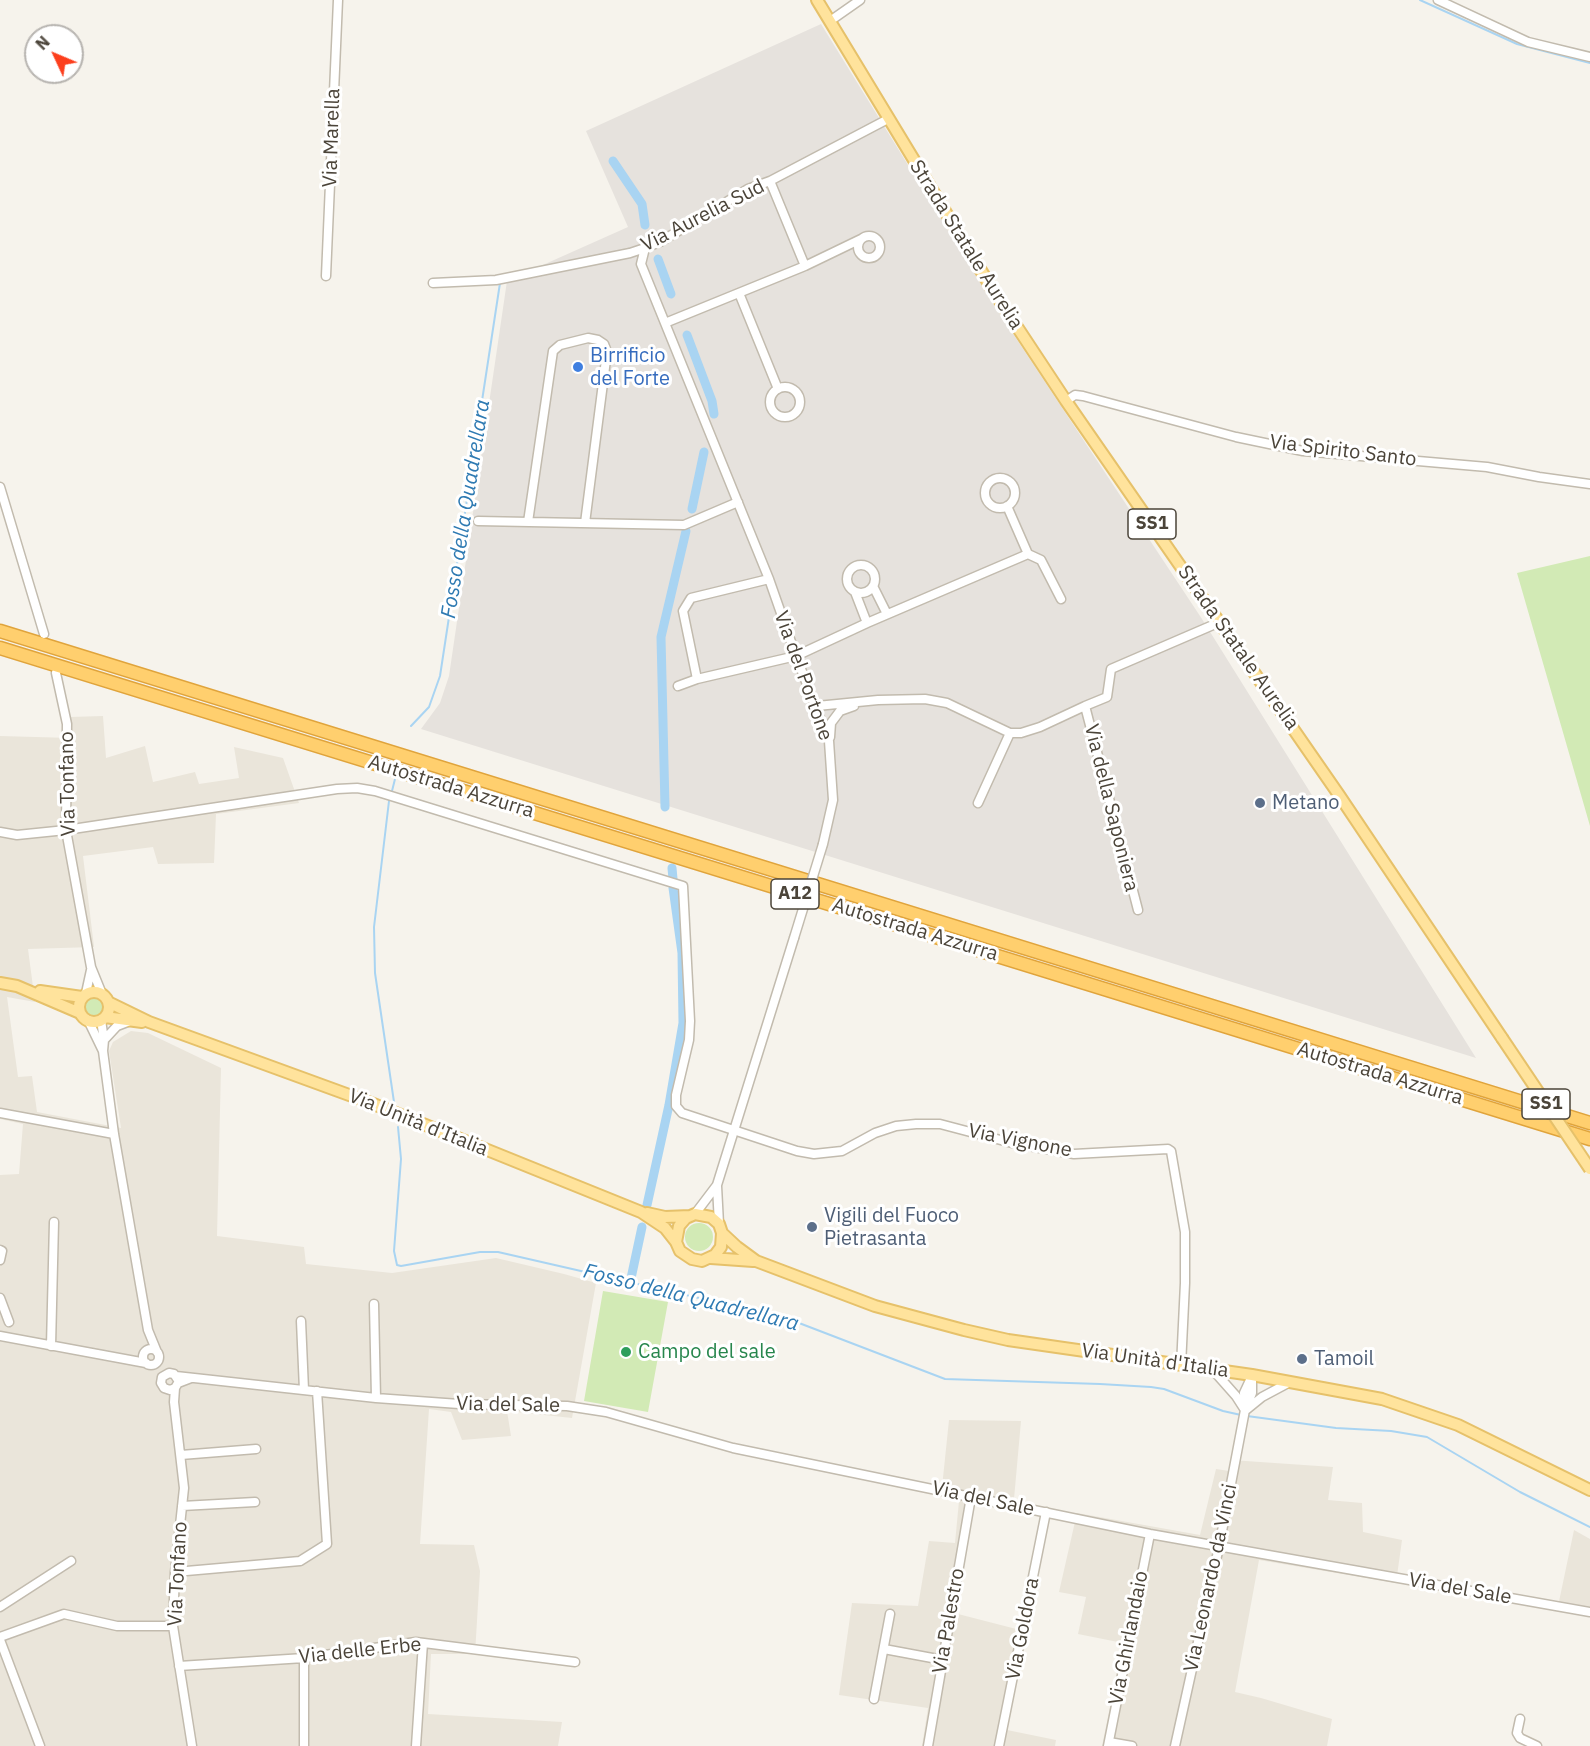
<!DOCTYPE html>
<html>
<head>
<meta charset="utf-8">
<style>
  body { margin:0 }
  #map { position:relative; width:1590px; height:1746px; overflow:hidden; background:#f6f3ec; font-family:"IBM Plex Sans",sans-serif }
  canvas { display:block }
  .north { position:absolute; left:24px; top:24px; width:60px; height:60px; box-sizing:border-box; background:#fff; border:2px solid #b7b4b0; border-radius:50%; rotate:314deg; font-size:16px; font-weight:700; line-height:24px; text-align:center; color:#4b4439 }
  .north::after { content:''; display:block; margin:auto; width:21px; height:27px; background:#fc3f1d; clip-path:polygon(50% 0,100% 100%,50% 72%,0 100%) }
</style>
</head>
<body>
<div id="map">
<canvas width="1590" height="1746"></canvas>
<div class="north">N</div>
</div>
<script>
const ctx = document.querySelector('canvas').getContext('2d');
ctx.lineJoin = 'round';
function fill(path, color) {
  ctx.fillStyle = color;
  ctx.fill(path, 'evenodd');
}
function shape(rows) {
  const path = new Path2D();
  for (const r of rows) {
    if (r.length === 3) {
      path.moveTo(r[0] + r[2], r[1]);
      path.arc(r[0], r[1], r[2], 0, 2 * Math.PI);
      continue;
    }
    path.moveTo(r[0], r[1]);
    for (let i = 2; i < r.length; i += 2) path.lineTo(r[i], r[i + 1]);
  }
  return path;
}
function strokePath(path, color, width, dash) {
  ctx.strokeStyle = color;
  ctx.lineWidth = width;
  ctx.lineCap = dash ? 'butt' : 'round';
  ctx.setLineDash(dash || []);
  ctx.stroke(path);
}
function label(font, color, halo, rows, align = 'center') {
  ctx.font = font + ' "IBM Plex Sans",sans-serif';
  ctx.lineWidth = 6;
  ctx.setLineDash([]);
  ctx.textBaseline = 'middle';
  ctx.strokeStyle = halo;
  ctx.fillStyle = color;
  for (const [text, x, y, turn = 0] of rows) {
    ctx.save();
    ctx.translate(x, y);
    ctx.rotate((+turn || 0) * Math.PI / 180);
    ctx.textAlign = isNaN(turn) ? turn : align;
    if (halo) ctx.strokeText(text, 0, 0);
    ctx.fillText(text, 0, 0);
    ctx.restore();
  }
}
fill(shape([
  [103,716,106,758,145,746,153,782,195,772,199,784,239,778,234,747,283,758,299,803,216,814,214,863,158,864,153,847,83,856,94,947,28,949,35,1002,7,997,18,1077,32,1076,37,1112,121,1128,109,1051,113,1042,131,1031,148,1033,221,1068,217,1236,304,1247,306,1264,392,1273,496,1258,564,1274,596,1283,572,1418,507,1411,511,1436,462,1440,451,1412,429,1409,420,1544,474,1545,480,1571,475,1654,431,1654,428,1714,562,1722,558,1746,0,1746,0,1175,19,1174,23,1124,0,1119,0,736,71,738,70,717],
  [949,1420,1021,1421,1013,1510,972,1503,958,1614,1024,1631,1007,1730,1056,1740,1055,1746,922,1746,928,1708,839,1695,852,1603,918,1606,929,1541,955,1543,959,1501,941,1497],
  [1231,1460,1333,1467,1328,1500,1362,1503,1363,1532,1402,1540,1396,1583,1259,1560,1235,1692,1261,1698,1332,1719,1327,1746,1102,1746,1123,1643,1078,1634,1086,1597,1059,1592,1077,1513,1200,1535,1216,1469,1229,1471],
  [1574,1530,1590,1539,1590,1616,1557,1611]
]), '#eae5da');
fill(shape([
  [821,24,1000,314,1202,619,1476,1058,421,729,440,703,449,676,507,281,628,227,586,131]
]), '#e6e2dd');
fill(shape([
  [1590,556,1590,826,1517,573],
  [94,1007,9],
  [699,1237,14],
  [603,1291,668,1302,648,1412,584,1401]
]), '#d2eab5');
strokePath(shape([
  [1420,0,1517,44,1590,63],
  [411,726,429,707,440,676,500,283],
  [392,791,395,779],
  [389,801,374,927,375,973,394,1102],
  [398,1127,401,1159,394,1251,397,1265,401,1266,480,1252,498,1252,786,1318,945,1379,1100,1384,1151,1387,1164,1389,1223,1411,1241,1415],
  [1247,1416,1336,1428,1391,1431,1427,1437,1520,1492,1590,1527]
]), '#a9d4f2', 2);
strokePath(shape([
  [613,161,642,204,645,225],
  [658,259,671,294],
  [687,335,712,401,714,414],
  [692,509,704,452],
  [665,807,661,637,686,531],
  [672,868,673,879],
  [647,1205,669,1105,683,1023,682,953,673,888],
  [630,1283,642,1227]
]), '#a9d4f2', 9);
const minor = shape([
  [1438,0,1528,42,1590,57],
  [830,21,860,0],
  [770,181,805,266],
  [869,247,11],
  [645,248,641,264,769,579,796,656,829,741,833,800,823,844],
  [326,276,338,0],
  [433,283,496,280,630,253,645,248,660,242,748,189,770,181,888,119],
  [739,293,778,389],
  [665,323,805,266,861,239],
  [785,402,15],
  [1066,401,1075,395,1083,396,1236,437,1303,451,1487,467,1539,477,1590,484],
  [1000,493,15],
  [0,487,44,634],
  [1007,506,1028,554,1041,560,1061,599],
  [478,521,684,525,738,502],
  [528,522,553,351,560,345,588,338,598,340,604,344,607,352,585,523],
  [861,579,14],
  [873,586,887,614],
  [855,592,867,623],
  [56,673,67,724,66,830,91,967,102,994],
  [697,679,683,611,691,598,769,579],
  [678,686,697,679,796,656,867,623,1028,554],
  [817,706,878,700,925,699,947,703,1010,733,978,803],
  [1085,706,1138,910],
  [1010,733,1021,733,1040,727,1085,706,1107,697,1111,669,1220,622],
  [830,737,831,723,840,711,854,706],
  [0,832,17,835,66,830,337,789,357,788,375,791,683,886,690,1021,689,1040,676,1095,676,1106,682,1113,797,1151,814,1154,842,1151,875,1133,896,1126,916,1124,940,1124,1012,1143,1074,1154,1168,1149,1171,1151,1185,1232,1185,1283,1181,1366],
  [86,993,91,970],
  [88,1020,103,1051],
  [101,1020,104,1040,103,1051,114,1134,148,1330,157,1352],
  [104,1040,117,1026,130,1021],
  [0,1113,114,1134],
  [717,1186,719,1224],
  [695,1214,717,1185,794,938],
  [0,1250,2,1251,0,1260],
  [0,1298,9,1322],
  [374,1304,376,1398],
  [301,1321,304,1390],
  [0,1336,146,1363],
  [51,1346,54,1222],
  [151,1357,8],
  [1213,1370,1236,1396,1245,1410],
  [176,1376,376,1398,459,1404,567,1406,606,1412,733,1448,1150,1534,1590,1612],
  [178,1380,174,1374,169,1373,162,1377,161,1383,164,1388,170,1390,175,1388,178,1383,191,1378],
  [175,1388,174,1402,184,1488,175,1572,173,1626,192,1746],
  [1245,1409,1244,1393,1251,1378],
  [1246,1410,1262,1397,1290,1382],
  [181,1455,256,1449],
  [182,1506,255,1502],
  [175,1572,300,1561,327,1544,317,1391],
  [0,1607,71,1561],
  [0,1637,64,1614,117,1626,173,1626],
  [0,1640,40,1746],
  [884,1649,943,1660],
  [304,1658,304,1746],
  [179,1666,304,1658,416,1642,575,1662],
  [874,1699,890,1614],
  [1520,1719,1517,1733,1520,1738,1537,1746],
  [1109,1742,1132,1746],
  [416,1746,423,1643],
  [928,1746,971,1497],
  [999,1746,1046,1512],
  [1108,1746,1150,1534],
  [1175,1746,1219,1547,1245,1410,1252,1393,1252,1375]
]);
const major = shape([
  [817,0,994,292,1066,401,1339,795,1502,1038],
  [0,983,17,986,80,1013],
  [40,991,82,997],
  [94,1007,15],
  [108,1002,149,1022,371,1103,641,1212,665,1228,676,1242,680,1251,692,1259,702,1261,715,1255,721,1247,722,1233,719,1224,711,1217,695,1214,686,1218,679,1226,676,1242],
  [105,1017,142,1022],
  [647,1213,665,1217,690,1216],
  [722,1233,737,1247,756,1261,875,1306,964,1330,1008,1340,1252,1375,1382,1399,1458,1425,1590,1490],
  [711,1258,753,1261]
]);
const highway = shape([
  [0,631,1590,1123],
  [0,648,1590,1139]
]);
strokePath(minor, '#c2bbae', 11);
strokePath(major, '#e6c16a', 14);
strokePath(highway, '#e0a43c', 15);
strokePath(minor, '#fff', 8);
strokePath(major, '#ffe39c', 10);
strokePath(highway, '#ffcf6e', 12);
const minorBridge = shape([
  [794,938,823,844]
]);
const majorBridge = shape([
  [1502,1038,1590,1169]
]);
strokePath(minorBridge, '#c2bbae', 11, []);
strokePath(majorBridge, '#e6c16a', 14, []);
strokePath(minorBridge, '#fff', 8);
strokePath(majorBridge, '#ffe39c', 10);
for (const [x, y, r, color] of [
  [578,367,6,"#3f7fe0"],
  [1260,803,6,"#5c6f8a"],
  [812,1227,6,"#5c6f8a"],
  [626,1352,6,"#2e9e5b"],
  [1302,1359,6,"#5c6f8a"]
]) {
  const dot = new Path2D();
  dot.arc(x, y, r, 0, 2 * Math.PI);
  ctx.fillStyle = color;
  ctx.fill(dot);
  strokePath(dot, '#fff', 2);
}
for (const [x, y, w] of [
  [1152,524,48],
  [795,894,48],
  [1546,1104,48]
]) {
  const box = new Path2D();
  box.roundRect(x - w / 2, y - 15, w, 30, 4.5);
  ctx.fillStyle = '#fff';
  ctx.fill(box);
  strokePath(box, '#4b4439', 1.5);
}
label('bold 18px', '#4b4439', null, [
  ["SS1",1152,524],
  ["A12",795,894],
  ["SS1",1546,1104]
]);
label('20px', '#4b4439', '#fff', [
  ["Via Marella",332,138,-88],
  ["Via Aurelia Sud",703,216,-27],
  ["Strada Statale Aurelia",966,245,58],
  ["Via Spirito Santo",1343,451,7],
  ["Strada Statale Aurelia",1238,648,55],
  ["Via del Portone",803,676,70],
  ["Via Tonfano",68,784,-91],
  ["Autostrada Azzurra",451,787,17],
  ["Via della Saponiera",1111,808,76],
  ["Autostrada Azzurra",915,930,17],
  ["Autostrada Azzurra",1380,1074,17],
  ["Via Unità d'Italia",418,1123,22],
  ["Via Vignone",1020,1141,11],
  ["Via Unità d'Italia",1155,1361,8],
  ["Via del Sale",508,1405,1],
  ["Via del Sale",983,1499,12],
  ["Via Tonfano",178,1574,-87],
  ["Via Leonardo da Vinci",1211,1578,-78],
  ["Via del Sale",1460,1589,10],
  ["Via Palestro",949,1621,-80],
  ["Via Goldora",1023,1629,-79],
  ["Via Ghirlandaio",1129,1638,-79],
  ["Via delle Erbe",360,1651,-6]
]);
label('20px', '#366cbe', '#fff', [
  ["Birrificio",590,356],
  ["del Forte",590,379]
], 'left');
label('20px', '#4e5e75', '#fff', [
  ["Metano",1272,803],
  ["Vigili del Fuoco",824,1216],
  ["Pietrasanta",824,1239],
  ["Tamoil",1314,1359]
], 'left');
label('20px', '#27864d', '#fff', [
  ["Campo del sale",638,1352]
], 'left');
label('italic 21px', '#2e7ab2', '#fff', [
  ["Fosso della Quadrellara",466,509,-81],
  ["Fosso della Quadrellara",691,1298,14]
]);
</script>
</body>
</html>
